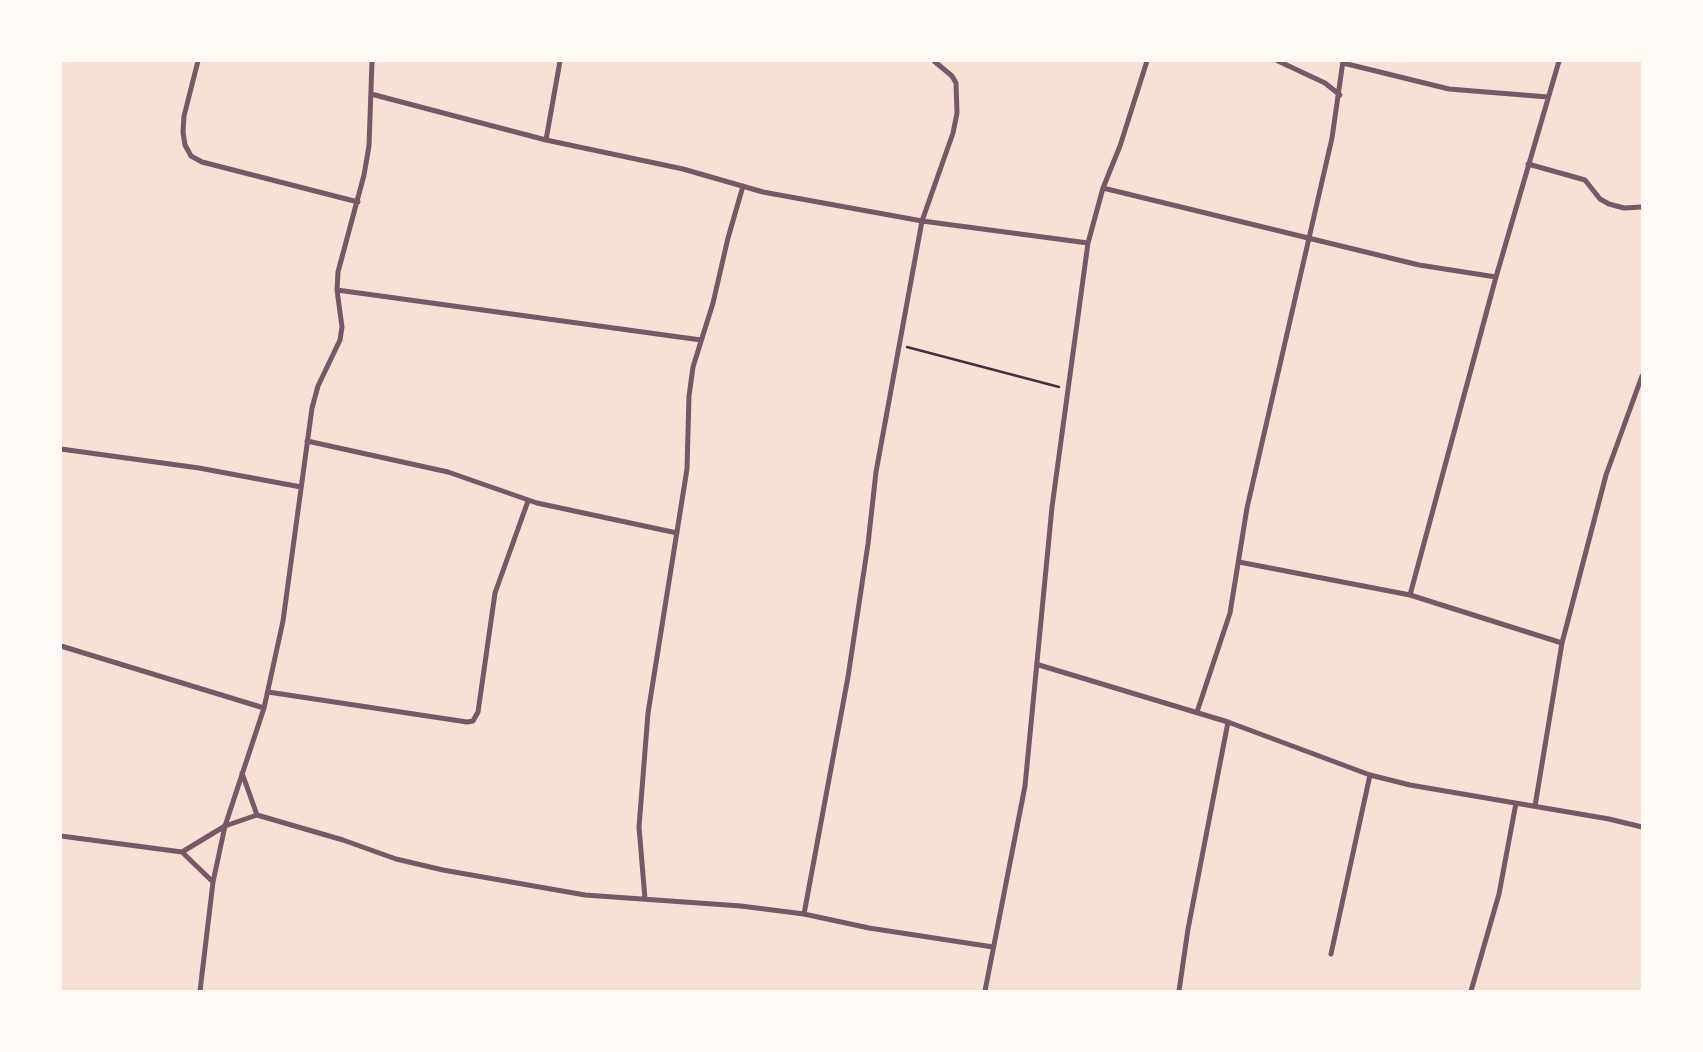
<!DOCTYPE html>
<html>
<head>
<meta charset="utf-8">
<style>
  body { margin:0 }
  #map { position:relative; width:1703px; height:1052px; overflow:hidden; background:#f7e1d7; font-family:Mulish,sans-serif }
  canvas { display:block }
  .frame { position:absolute; inset:0; border:62px solid #fffaf5; pointer-events:none }
</style>
</head>
<body>
<div id="map">
<canvas width="1703" height="1052"></canvas>
<div class="frame"></div>
</div>
<script>
const ctx = document.querySelector('canvas').getContext('2d');
ctx.lineJoin = 'round';
function shape(rows) {
  const path = new Path2D();
  for (const r of rows) {
    path.moveTo(r[0], r[1]);
    for (let i = 2; i < r.length; i += 2) path.lineTo(r[i], r[i + 1]);
  }
  return path;
}
function strokePath(path, color, width, dash) {
  ctx.strokeStyle = color;
  ctx.lineWidth = width;
  ctx.lineCap = dash ? 'butt' : 'round';
  ctx.setLineDash(dash || []);
  ctx.stroke(path);
}
strokePath(shape([
  [907,347,1059,387]
]), '#4a2c40', 2.5);
strokePath(shape([
  [198,61,184,116,183,132,185,145,191,156,202,162,358,202],
  [1278,61,1325,83,1340,95],
  [1343,63,1449,89,1548,97],
  [371,94,546,140,683,169,763,192,922,221,1088,243],
  [546,140,560,61],
  [1528,164,1585,180,1600,199,1609,204,1624,208,1642,207],
  [1103,188,1419,265,1496,277],
  [337,290,701,340],
  [307,441,448,472,537,503,677,533],
  [61,449,199,468,301,487],
  [1239,562,1410,595,1562,643],
  [1410,595,1496,277,1559,61],
  [61,646,264,708],
  [1039,665,1228,722,1370,775,1410,785,1609,819,1642,827],
  [268,692,467,722,473,721,478,712,495,593,528,501],
  [1197,712,1230,613,1247,508,1332,138,1343,61],
  [242,773,257,815],
  [1535,806,1562,643,1606,475,1642,376],
  [61,836,182,852,213,882],
  [182,852,225,826,257,815,343,840,396,859,443,870,585,895,741,906,804,914,869,928,993,947],
  [645,899,639,827,648,713,687,469,689,396,693,367,713,303,728,238,743,186],
  [804,914,848,677,868,544,876,472,922,221,953,133,957,113,956,83,952,76,934,61],
  [1331,954,1370,775],
  [200,991,213,882,225,826,264,708,283,621,312,408,318,386,340,340,342,327,337,290,338,272,364,175,369,146,372,61],
  [985,991,1025,786,1052,507,1088,243,1103,188,1120,146,1147,61],
  [1179,991,1188,929,1228,722],
  [1471,991,1499,894,1516,803]
]), '#755966', 5);
</script>
</body>
</html>
